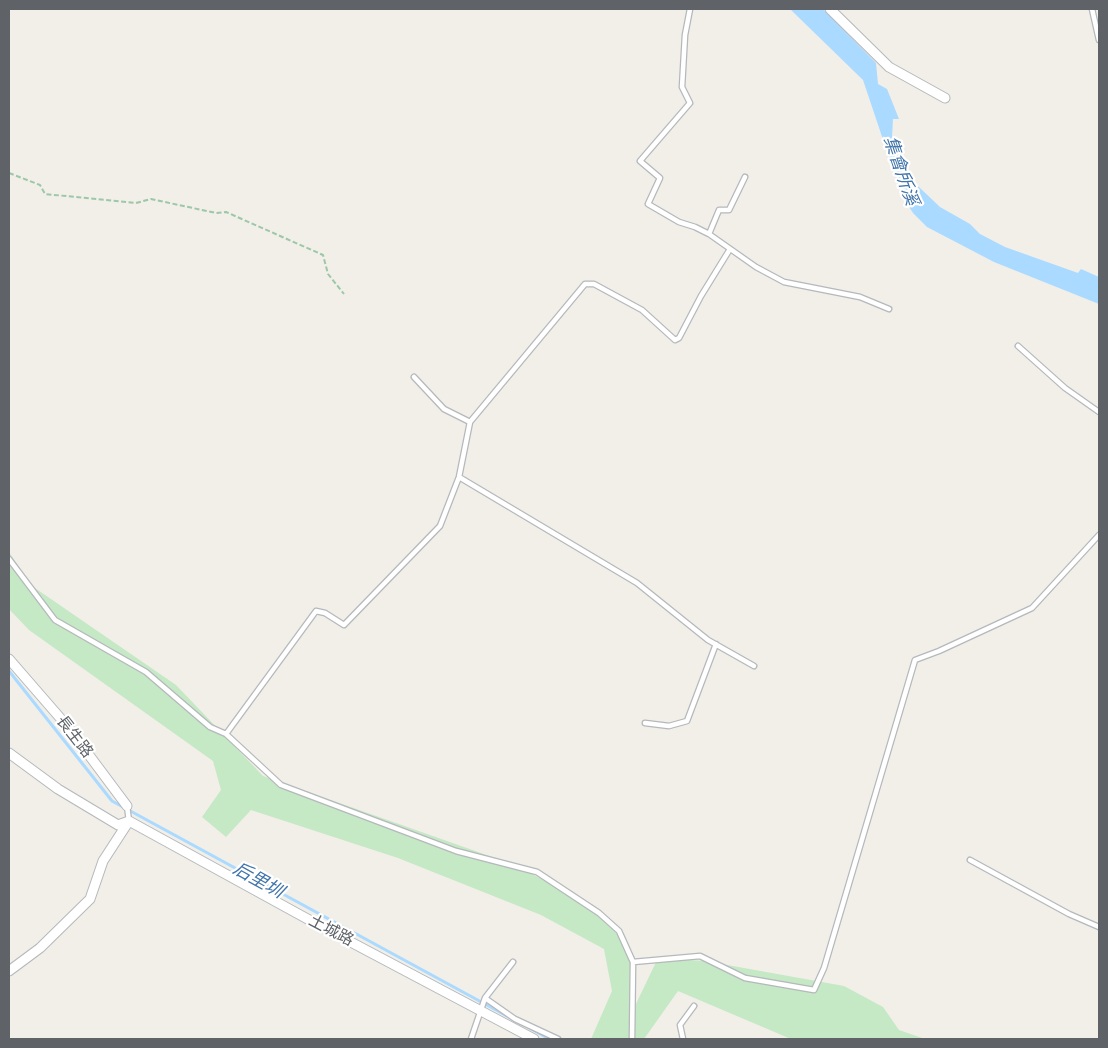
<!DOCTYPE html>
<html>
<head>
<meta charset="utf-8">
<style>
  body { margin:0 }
  #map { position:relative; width:1108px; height:1048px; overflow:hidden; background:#f1efe8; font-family:"DM Sans",sans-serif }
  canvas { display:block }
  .frame { position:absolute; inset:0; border:10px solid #5f6368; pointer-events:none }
</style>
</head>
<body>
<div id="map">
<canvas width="1108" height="1048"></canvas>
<div class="frame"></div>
</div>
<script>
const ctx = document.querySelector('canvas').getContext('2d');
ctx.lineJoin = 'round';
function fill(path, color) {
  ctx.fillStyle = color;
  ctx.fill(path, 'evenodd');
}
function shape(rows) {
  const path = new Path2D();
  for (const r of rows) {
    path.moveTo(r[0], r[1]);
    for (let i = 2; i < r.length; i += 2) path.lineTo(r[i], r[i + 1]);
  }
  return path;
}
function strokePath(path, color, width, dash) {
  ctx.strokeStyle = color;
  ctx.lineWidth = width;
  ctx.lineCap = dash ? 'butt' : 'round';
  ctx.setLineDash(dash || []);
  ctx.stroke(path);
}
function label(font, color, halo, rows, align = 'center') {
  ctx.font = font + ' "DM Sans","Noto Sans TC",sans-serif';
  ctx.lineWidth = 4.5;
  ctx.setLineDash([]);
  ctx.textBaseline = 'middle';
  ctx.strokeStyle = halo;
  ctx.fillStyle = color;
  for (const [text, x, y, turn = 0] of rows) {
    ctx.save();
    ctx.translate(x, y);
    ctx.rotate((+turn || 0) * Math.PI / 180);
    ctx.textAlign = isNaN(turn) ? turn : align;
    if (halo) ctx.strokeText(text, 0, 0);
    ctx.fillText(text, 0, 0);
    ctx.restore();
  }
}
fill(shape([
  [9,552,32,586,176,685,263,776,512,864,593,905,629,949,635,1006,658,958,705,961,844,986,883,1007,899,1030,925,1039,791,1039,678,991,644,1039,591,1039,612,991,604,949,541,915,398,858,251,810,226,837,202,817,221,790,213,761,29,630,9,609]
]), '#c5e8c5');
fill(shape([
  [790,9,823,9,876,63,878,84,887,89,899,119,893,119,892,137,901,152,901,170,940,207,970,224,980,234,1005,247,1078,273,1081,269,1099,277,1099,304,994,262,927,227,913,213,902,196,863,80]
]), '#aadaff');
strokePath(shape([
  [9,671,112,801,507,1016],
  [530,1028,549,1039]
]), '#aadaff', 3);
const lane = shape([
  [690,9,685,35,682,87,690,103,640,161,660,178,648,204,679,222,695,227,709,234,756,267,784,282,860,297,889,309],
  [1092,9,1099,40],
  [709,234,719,210,729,210,745,177],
  [1018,346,1065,388,1099,412],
  [414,377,444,409,470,422],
  [459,477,637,583,708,640,754,666],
  [9,559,55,620,146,672,210,727,226,734,281,785,456,851,537,872,599,913,619,931,633,962,632,1039],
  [645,723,669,726,687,721,716,644],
  [226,734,316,611,325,613,344,625,440,526,459,477,470,422,585,284,594,284,642,310,675,340,679,338,701,296,730,249],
  [127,806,129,821],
  [970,860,1069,914,1099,927],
  [633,962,700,956,745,978,814,990,824,968,915,660,939,651,1032,608,1099,535],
  [485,998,515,1019,558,1039],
  [471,1039,485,998,513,962],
  [683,1039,680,1025,694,1006]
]);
const street = shape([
  [830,9,889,67,945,98],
  [9,659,68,727,127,806],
  [9,753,58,789,118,825,129,821],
  [129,821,313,922,534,1039],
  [9,971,40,948,90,899,103,861,129,821]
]);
strokePath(lane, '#b5b8bc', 7);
strokePath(street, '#b5b8bc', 11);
strokePath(shape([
  [9,173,40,185,45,194,136,203,151,199,216,213,226,212,323,255,328,274,344,294]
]), '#9cc7a9', 2, [5, 2.5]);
strokePath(lane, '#fff', 4.5);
strokePath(street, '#fff', 9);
label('16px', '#5f6368', '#fff', [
  ["長生路",74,737,52],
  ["土城路",331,931,28]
]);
label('italic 18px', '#4174aa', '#fff', [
  ["集會所溪",900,171,71],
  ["后里圳",258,881,29]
]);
</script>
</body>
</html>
